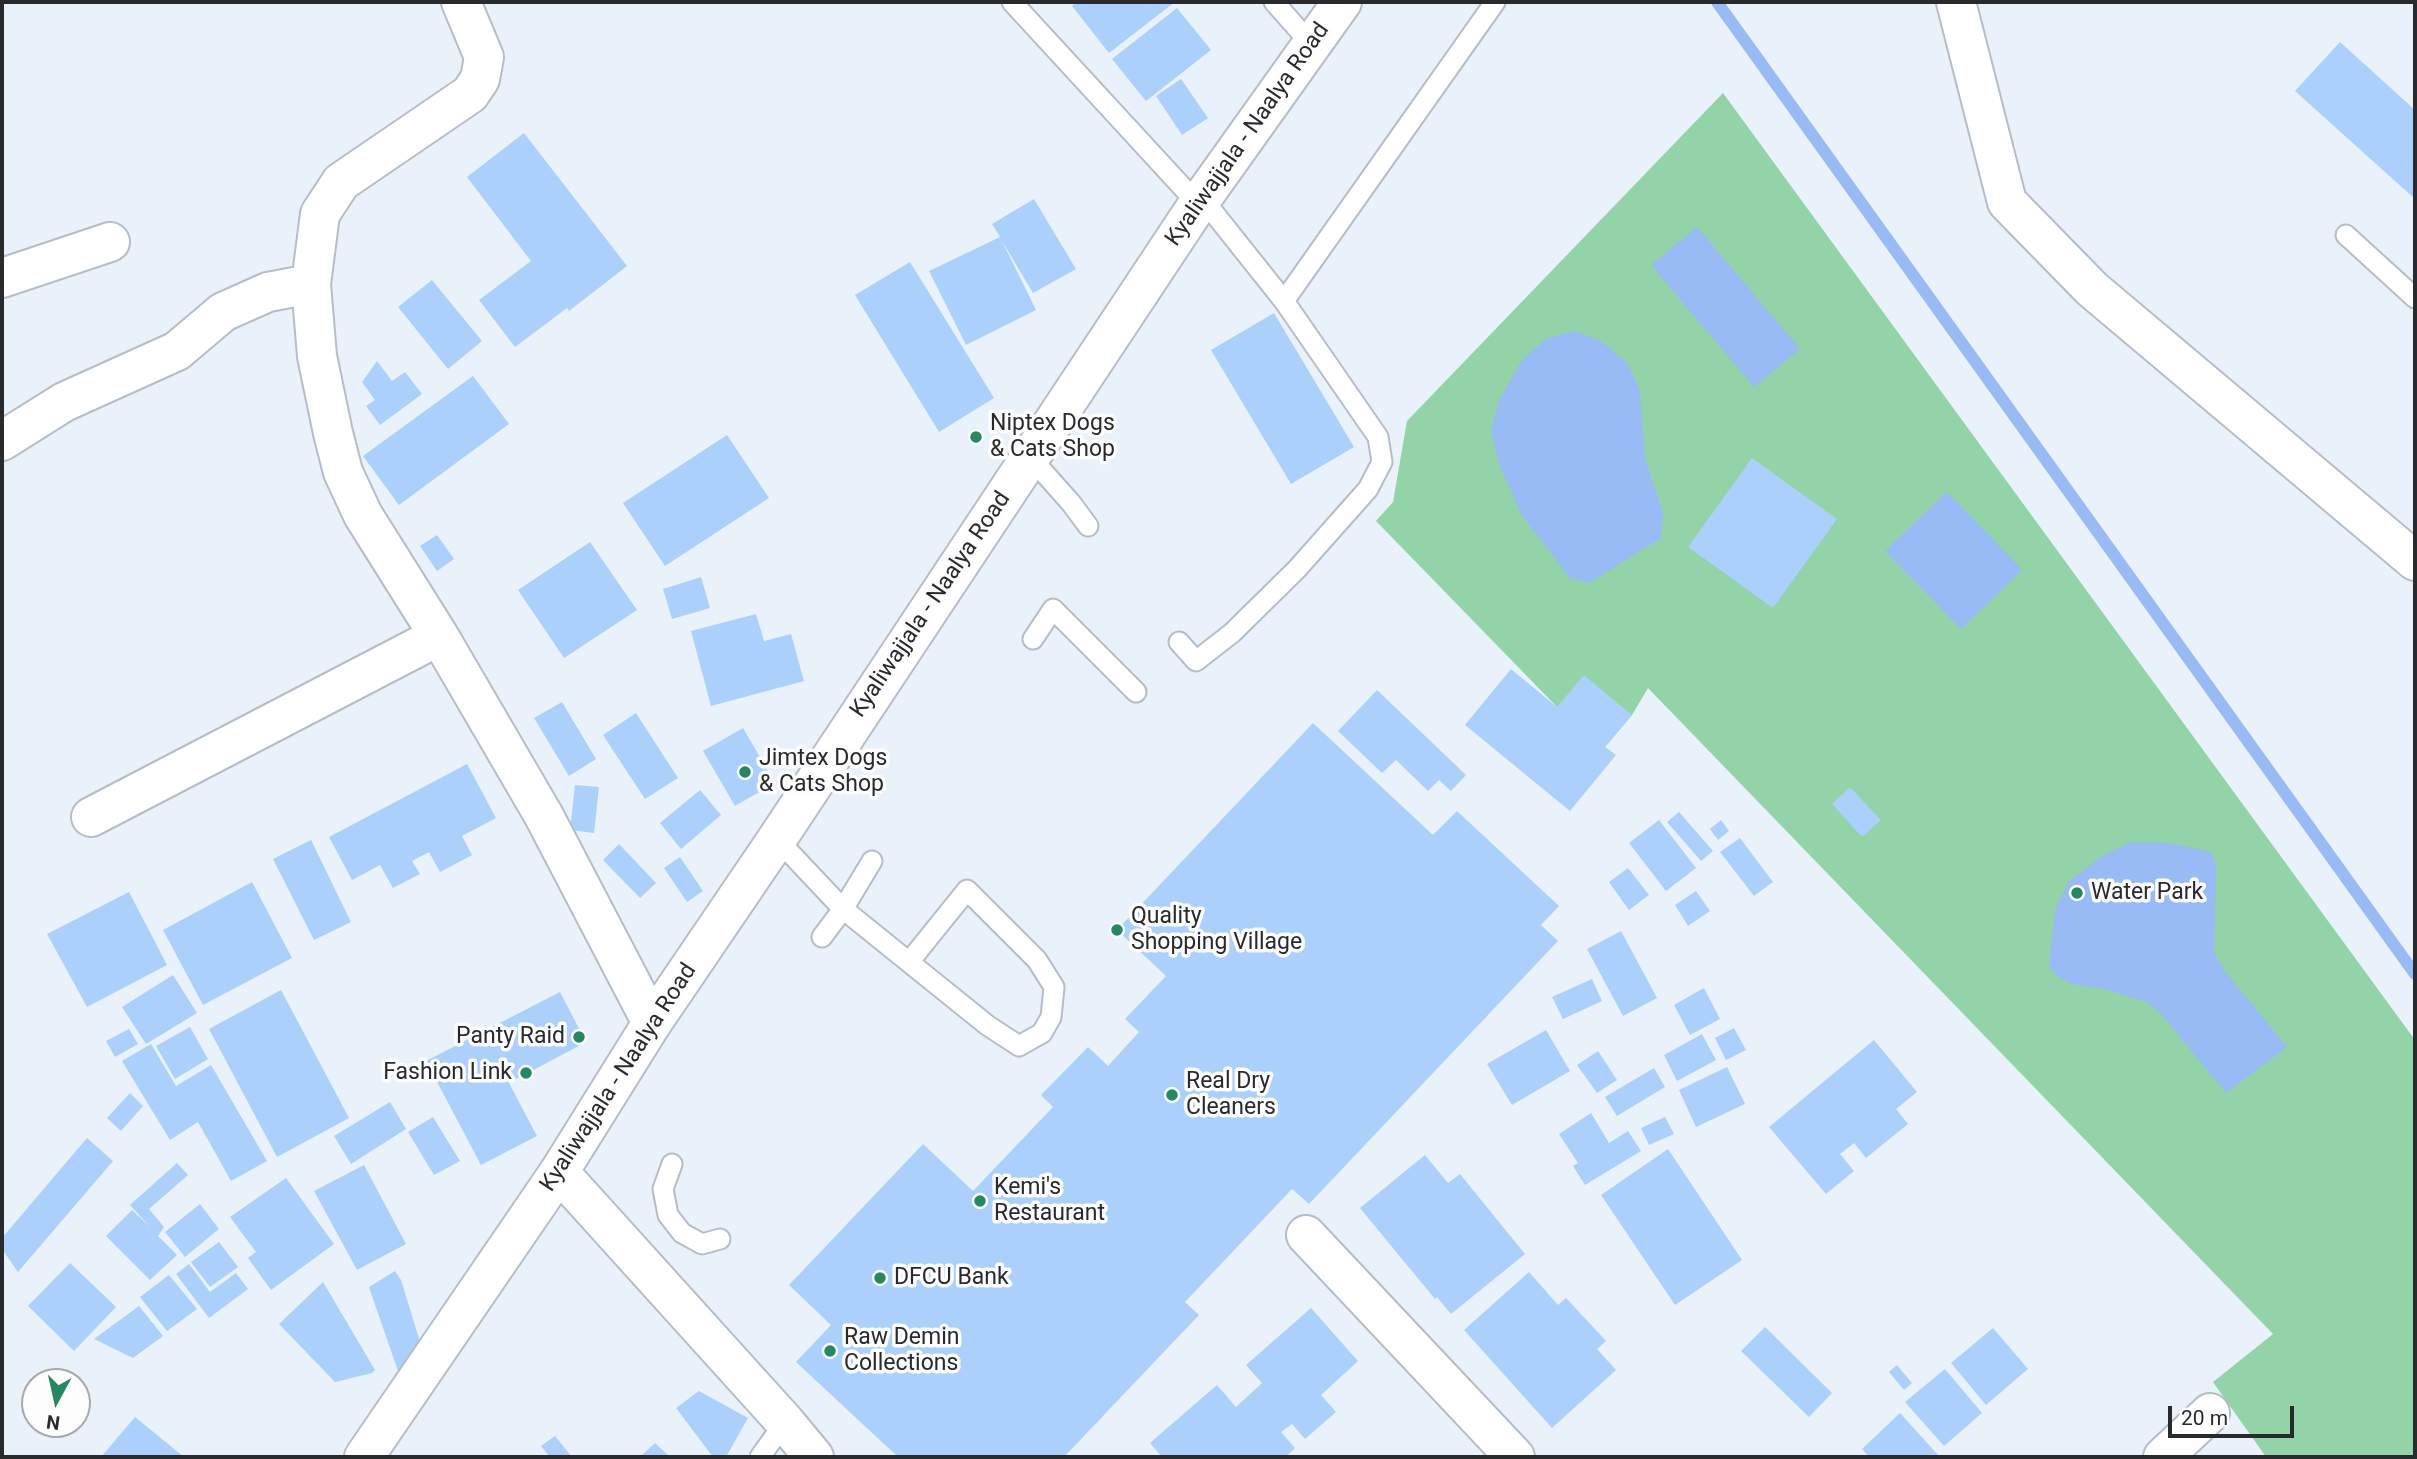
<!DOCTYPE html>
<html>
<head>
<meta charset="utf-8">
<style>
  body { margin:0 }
  #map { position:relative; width:2417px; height:1459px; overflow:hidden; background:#e9f1fa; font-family:Roboto,sans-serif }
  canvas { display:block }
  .frame { position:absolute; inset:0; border:4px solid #282a2e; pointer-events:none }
  .north { position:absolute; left:21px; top:1368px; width:70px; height:70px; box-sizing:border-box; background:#fdfdfd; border:2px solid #a8a9aa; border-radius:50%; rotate:188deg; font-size:19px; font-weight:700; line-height:28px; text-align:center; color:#282a2e }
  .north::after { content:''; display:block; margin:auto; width:24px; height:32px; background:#248963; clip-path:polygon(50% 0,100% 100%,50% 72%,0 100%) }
  .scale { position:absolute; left:2168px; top:1406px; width:126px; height:32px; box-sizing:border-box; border:4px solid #282a2e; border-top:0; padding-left:9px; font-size:21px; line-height:24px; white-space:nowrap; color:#282a2e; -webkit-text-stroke:5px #fdfdfd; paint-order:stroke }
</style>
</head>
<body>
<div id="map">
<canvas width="2417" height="1459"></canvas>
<div class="frame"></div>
<div class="north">N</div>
<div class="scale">20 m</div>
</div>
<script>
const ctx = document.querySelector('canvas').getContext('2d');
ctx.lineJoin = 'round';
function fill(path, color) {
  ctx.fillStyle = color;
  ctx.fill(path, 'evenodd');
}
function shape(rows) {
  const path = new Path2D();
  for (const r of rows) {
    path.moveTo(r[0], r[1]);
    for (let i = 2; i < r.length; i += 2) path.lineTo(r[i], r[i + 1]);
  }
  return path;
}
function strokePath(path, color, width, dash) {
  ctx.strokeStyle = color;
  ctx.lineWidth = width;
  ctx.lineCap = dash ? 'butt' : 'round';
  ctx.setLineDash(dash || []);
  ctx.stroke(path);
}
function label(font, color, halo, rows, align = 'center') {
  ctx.font = font + ' Roboto,sans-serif';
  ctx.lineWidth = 7;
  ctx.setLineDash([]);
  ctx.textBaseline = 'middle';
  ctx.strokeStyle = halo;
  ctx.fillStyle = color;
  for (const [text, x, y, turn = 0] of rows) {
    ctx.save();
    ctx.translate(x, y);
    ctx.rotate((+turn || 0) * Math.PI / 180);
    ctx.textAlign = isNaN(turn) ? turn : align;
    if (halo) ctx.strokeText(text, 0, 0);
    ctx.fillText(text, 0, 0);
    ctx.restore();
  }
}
fill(shape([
  [1723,93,2415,1040,2415,1457,2266,1457,2213,1382,2273,1334,1648,688,1632,715,1605,747,1557,707,1376,521,1393,502,1407,421]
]), '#92d3a7');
fill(shape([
  [1697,227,1800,349,1754,387,1651,265],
  [1575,331,1599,340,1627,363,1640,391,1645,458,1663,512,1661,538,1589,583,1570,578,1521,514,1498,461,1491,429,1499,400,1522,360,1547,338],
  [1947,492,2022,570,1961,629,1885,551],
  [2132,842,2169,843,2212,852,2216,867,2214,953,2227,974,2287,1047,2226,1093,2161,1014,2147,1002,2104,989,2072,984,2056,976,2049,966,2055,909,2069,881,2105,854]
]), '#99bbf5');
strokePath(shape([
  [1717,2,2415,974]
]), '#99bbf5', 12);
fill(shape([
  [1077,2,1175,2,1109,53,1072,6],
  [1177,8,1211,50,1146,101,1112,59],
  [2340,42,2415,110,2415,199,2295,91],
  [1181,79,1208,118,1182,135,1156,96],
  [524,133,627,266,569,311,567,308,515,347,479,300,531,261,467,177],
  [1034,199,1076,269,1033,293,1002,241,1036,310,966,345,929,271,1000,237,992,224],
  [910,262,994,398,939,432,855,295],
  [432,280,482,341,448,369,398,307],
  [1274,313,1354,447,1291,484,1211,350],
  [377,361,392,381,405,372,422,394,380,425,366,406,375,400,362,382],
  [473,376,509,424,399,505,363,456],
  [727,435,769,498,665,566,623,503],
  [1752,458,1837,519,1773,608,1688,547],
  [437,535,454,559,437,571,420,546],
  [590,542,637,610,564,658,518,590],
  [701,577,710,608,672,619,663,589],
  [756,614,764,641,791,634,804,681,711,706,691,631],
  [1511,669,1557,707,1584,675,1632,715,1605,747,1616,755,1570,811,1465,725],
  [1377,690,1466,775,1451,791,1439,780,1428,791,1396,760,1382,773,1338,731],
  [562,702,596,759,569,776,534,718],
  [636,713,678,778,645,799,603,735],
  [1313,723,1433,835,1457,811,1559,906,1541,925,1558,941,1309,1204,1292,1189,1185,1302,1199,1315,1064,1457,898,1457,796,1362,831,1325,789,1285,923,1144,973,1191,1053,1107,1041,1095,1088,1047,1108,1066,1139,1032,1125,1019,1166,976,1117,930],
  [743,728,775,783,735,806,703,751],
  [467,764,496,818,462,836,472,855,440,872,429,852,412,861,420,874,393,888,380,865,352,880,329,837],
  [575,785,599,787,594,833,570,830],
  [1850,787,1881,820,1862,837,1832,804],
  [700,790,721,815,681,849,660,823],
  [1679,812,1713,851,1701,861,1667,822],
  [1659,820,1696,868,1666,891,1629,843],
  [1721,820,1729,831,1718,840,1710,829],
  [1740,838,1773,882,1754,896,1720,852],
  [311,840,351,922,314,940,273,859],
  [619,844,656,883,640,898,603,860],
  [680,857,703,891,687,902,664,868],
  [1628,868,1649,895,1629,910,1609,882],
  [252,882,292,958,203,1005,163,930],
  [1696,891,1710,911,1688,926,1675,905],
  [129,892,167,965,87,1007,47,934],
  [1621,931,1657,998,1623,1016,1587,949],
  [173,975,197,1013,146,1044,122,1007],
  [1592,979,1602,1001,1563,1019,1552,997],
  [1704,988,1720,1019,1690,1035,1674,1005],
  [281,990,349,1118,277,1157,209,1029],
  [560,992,586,1042,509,1083,537,1136,481,1165,426,1061],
  [190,1027,208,1059,175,1079,156,1046],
  [1734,1028,1746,1050,1726,1060,1715,1038],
  [129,1029,138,1044,115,1057,106,1041],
  [1546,1030,1570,1071,1512,1105,1487,1064],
  [1702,1034,1716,1060,1677,1081,1664,1055],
  [1874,1040,1917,1092,1896,1109,1908,1124,1866,1158,1854,1143,1840,1154,1854,1171,1826,1194,1769,1127],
  [151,1044,176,1086,211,1065,267,1161,231,1181,198,1122,170,1140,122,1061],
  [1598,1051,1617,1080,1597,1093,1577,1065],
  [1727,1067,1745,1104,1696,1127,1679,1090],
  [1654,1068,1665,1087,1617,1116,1605,1097],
  [130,1093,143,1106,121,1131,107,1118],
  [390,1102,406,1129,351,1164,334,1136],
  [1591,1113,1609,1143,1628,1131,1641,1151,1585,1185,1573,1166,1578,1163,1559,1134],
  [433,1117,460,1161,434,1175,408,1132],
  [1665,1117,1674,1134,1649,1145,1641,1128],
  [87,1138,113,1161,18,1272,2,1249,2,1238],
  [1668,1149,1742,1260,1675,1305,1601,1195],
  [1425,1155,1448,1183,1460,1174,1525,1254,1451,1314,1437,1297,1435,1299,1360,1208],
  [177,1163,188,1175,149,1209,164,1227,158,1236,177,1255,150,1280,106,1236,132,1210,150,1227,130,1205],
  [364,1165,406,1244,357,1270,314,1191],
  [286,1178,334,1244,271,1290,248,1258,256,1252,230,1217],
  [200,1204,219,1229,185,1257,165,1232],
  [219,1242,238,1267,210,1287,191,1262],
  [70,1263,116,1307,74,1351,28,1306],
  [189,1264,210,1292,236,1273,248,1289,209,1318,176,1274],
  [395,1271,401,1280,425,1358,399,1374,369,1287],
  [1529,1272,1558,1305,1566,1298,1606,1341,1597,1349,1616,1370,1552,1428,1464,1330],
  [169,1275,197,1309,167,1331,140,1297],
  [323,1282,375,1370,372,1373,335,1382,279,1324],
  [139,1306,163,1336,133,1358,94,1339],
  [1311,1308,1358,1361,1321,1395,1336,1412,1305,1439,1292,1424,1281,1432,1295,1448,1286,1457,1162,1457,1150,1443,1217,1385,1236,1407,1262,1383,1246,1365],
  [1765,1327,1832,1393,1809,1417,1741,1351],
  [1993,1328,2028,1369,1986,1405,1951,1363],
  [1897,1365,1912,1383,1904,1390,1889,1372],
  [1945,1369,1982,1413,1944,1446,1905,1402],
  [699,1391,748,1418,726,1457,713,1457,676,1408],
  [1900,1413,1938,1455,1936,1457,1869,1457,1862,1449],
  [135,1417,184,1457,101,1457],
  [555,1436,572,1457,550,1457,541,1446],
  [655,1443,670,1457,640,1457]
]), '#aad0fb');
const service = shape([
  [1012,2,1198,204],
  [1274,2,1312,45],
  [2346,235,2415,298],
  [1284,301,1495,2],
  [1030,457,1071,503,1088,526],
  [1033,639,1053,609,1136,692],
  [1179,642,1196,661,1232,633,1297,569,1368,489,1382,462,1378,437,1284,301,1202,198],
  [777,839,843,909,822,937],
  [872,861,843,909,987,1025,1019,1046,1042,1033,1051,1017,1054,987,1037,960,967,890,909,962],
  [672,1164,663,1189,668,1215,682,1233,702,1244,720,1239],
  [760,1457,785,1422]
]);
const minor = shape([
  [461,2,484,57,480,79,470,94,341,182,320,214,311,284,317,356,333,433,343,472,363,515,439,636,544,816,652,1023],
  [1956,2,2007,202,2092,289,2415,561],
  [2,278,110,242],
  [2,441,64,402,177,351,223,312,268,292,311,284],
  [91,817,439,636],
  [559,1172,785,1422,814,1457],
  [1306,1235,1515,1457],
  [2163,1457,2210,1413]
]);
const secondary = shape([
  [364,1457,559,1172,652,1023,777,839,1198,204,1342,2]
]);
strokePath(service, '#b6bdc6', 23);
strokePath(minor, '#b6bdc6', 42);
strokePath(secondary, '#b6bdc6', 42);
strokePath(service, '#fff', 19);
strokePath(minor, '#fff', 38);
strokePath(secondary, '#fff', 38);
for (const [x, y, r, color] of [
  [976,437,7,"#248963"],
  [745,772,7,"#248963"],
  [2077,893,7,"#248963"],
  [1117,930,7,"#248963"],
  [579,1037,7,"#248963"],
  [526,1073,7,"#248963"],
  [1172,1095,7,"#248963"],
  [980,1201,7,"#248963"],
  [880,1278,7,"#248963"],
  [830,1351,7,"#248963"]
]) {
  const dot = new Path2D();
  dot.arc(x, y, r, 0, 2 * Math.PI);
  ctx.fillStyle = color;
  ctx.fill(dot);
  strokePath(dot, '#fdfdfd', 2.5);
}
label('23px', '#282a2e', '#fdfdfd', [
  ["Kyaliwajjala - Naalya Road",1248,135,-55],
  ["Kyaliwajjala - Naalya Road",931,605,-56],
  ["Kyaliwajjala - Naalya Road",619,1078,-57]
]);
label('23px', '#282a2e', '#fdfdfd', [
  ["Niptex Dogs",990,424],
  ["& Cats Shop",990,450],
  ["Jimtex Dogs",759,759],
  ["& Cats Shop",759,785],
  ["Water Park",2091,893],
  ["Quality",1131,917],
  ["Shopping Village",1131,943],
  ["Panty Raid",565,1037,"right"],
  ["Fashion Link",512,1073,"right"],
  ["Real Dry",1186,1082],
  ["Cleaners",1186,1108],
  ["Kemi's",994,1188],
  ["Restaurant",994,1214],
  ["DFCU Bank",894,1278],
  ["Raw Demin",844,1338],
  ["Collections",844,1364]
], 'left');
</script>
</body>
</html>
